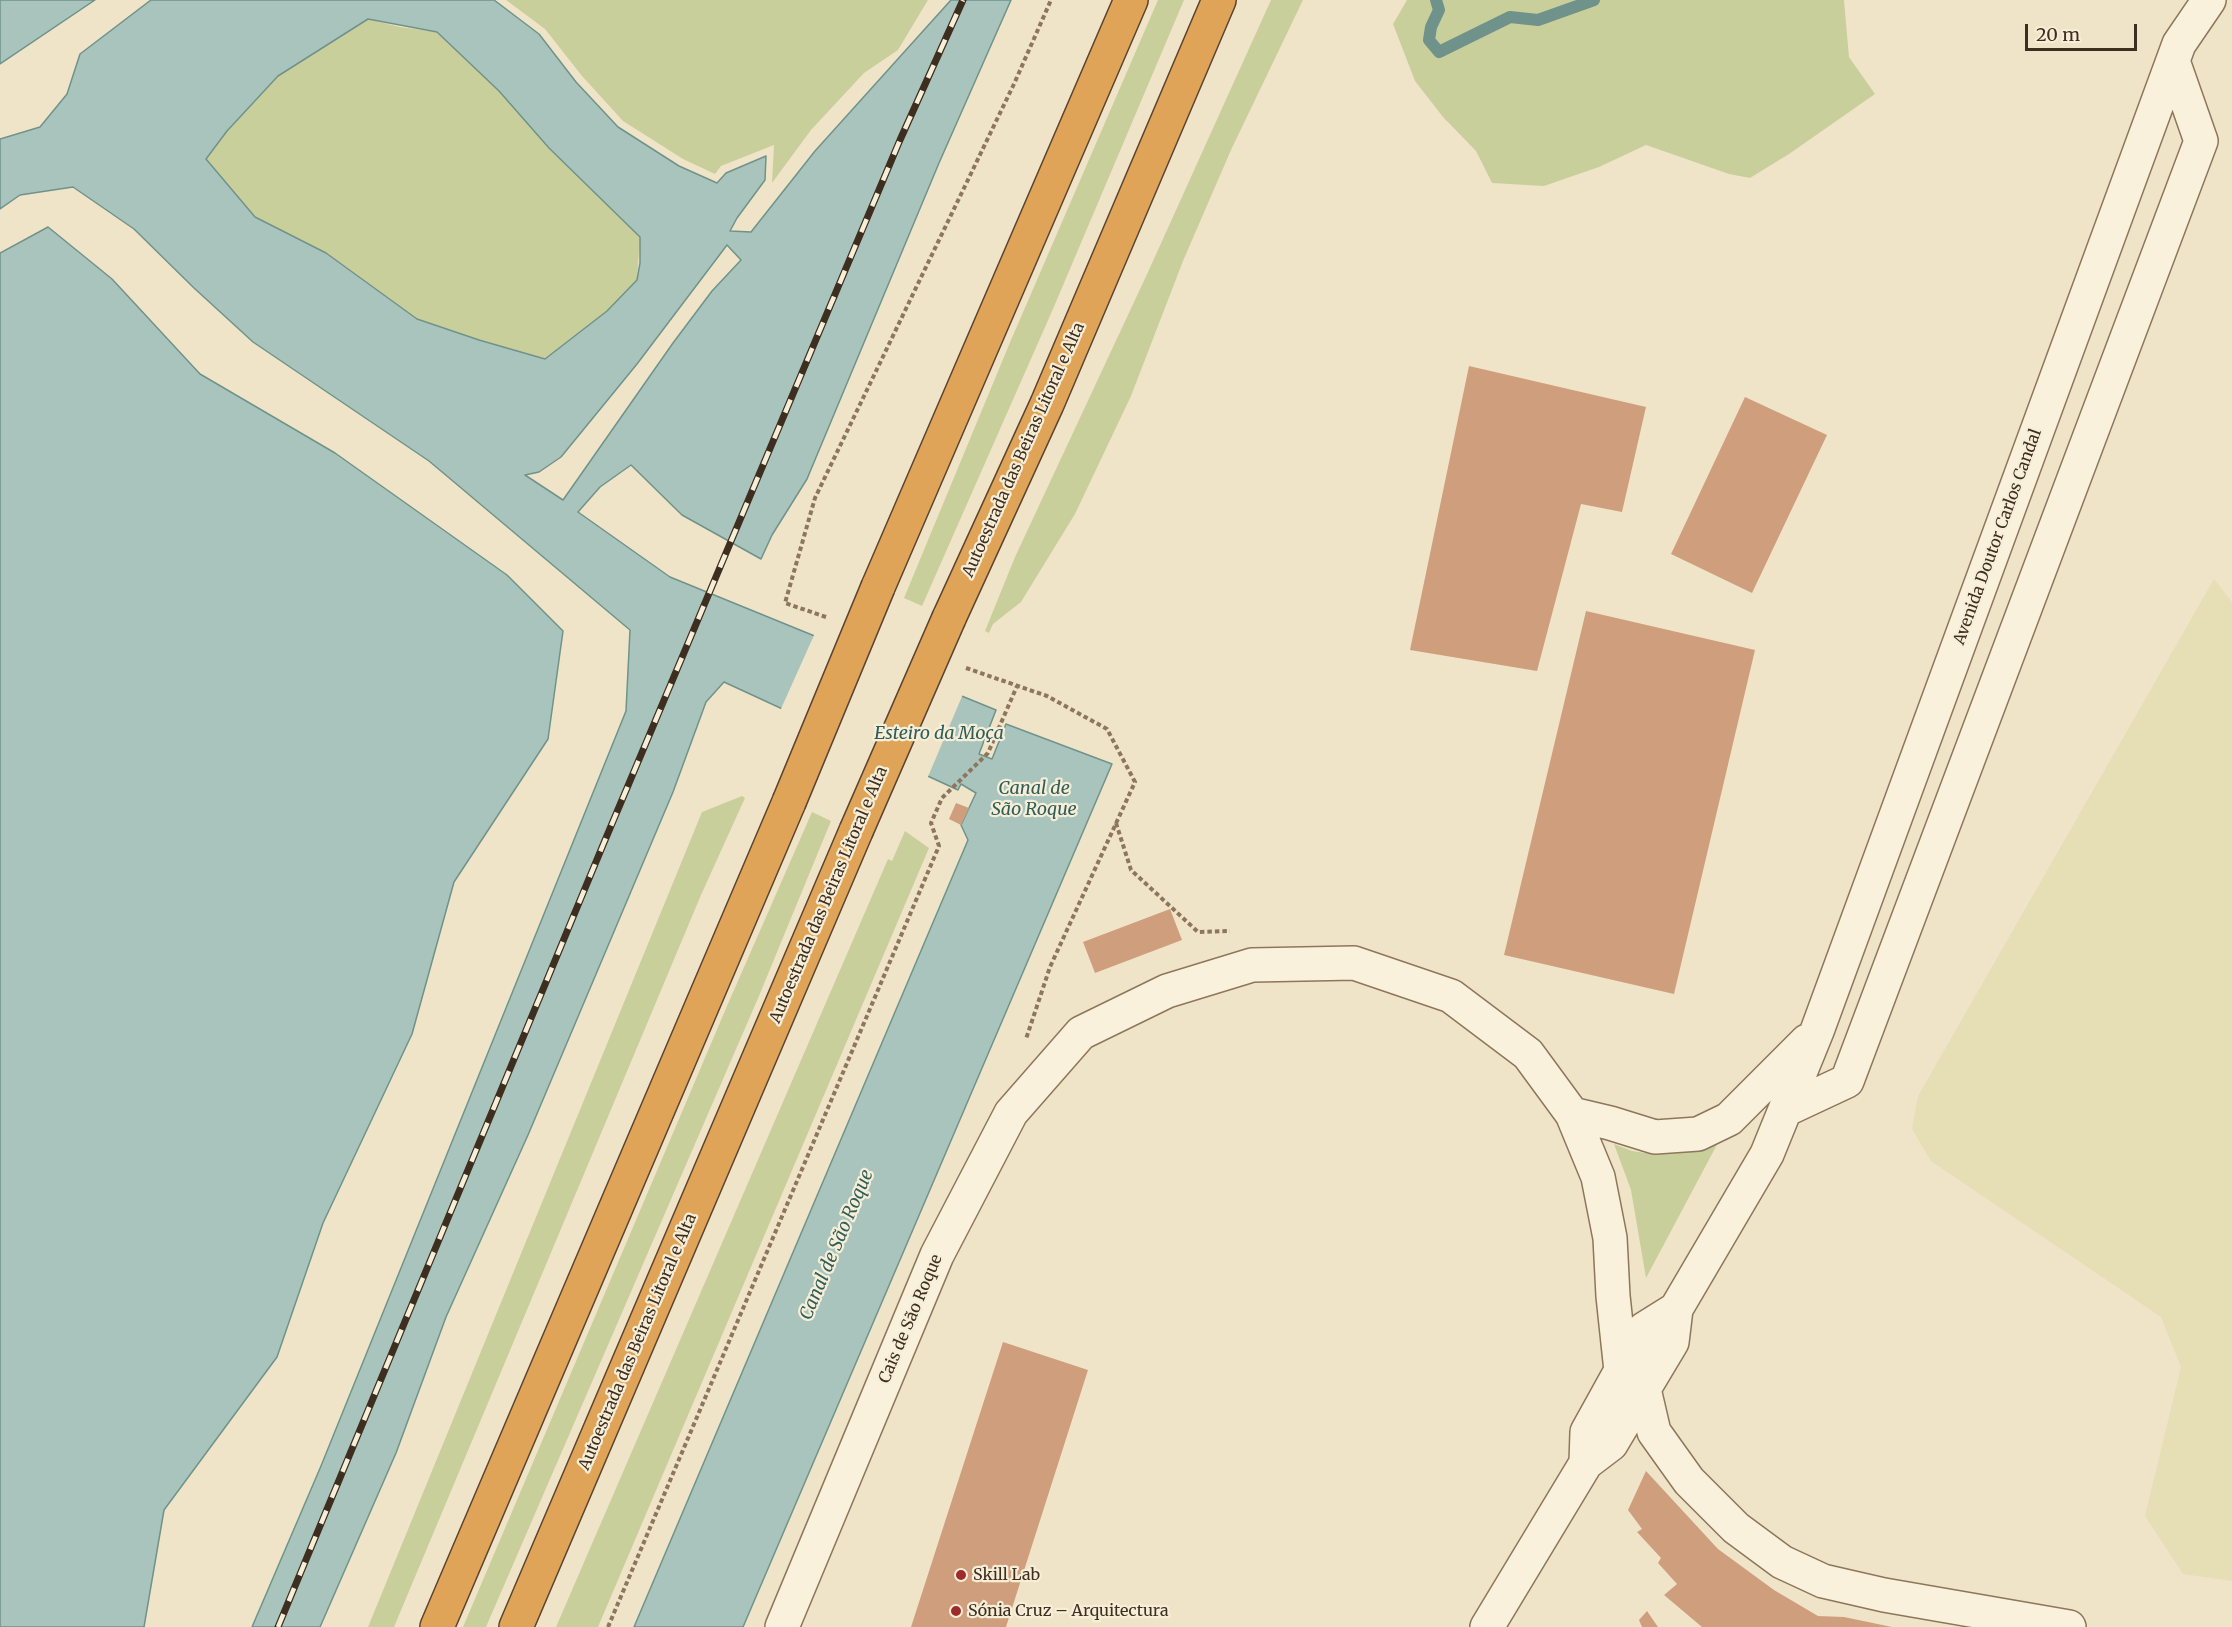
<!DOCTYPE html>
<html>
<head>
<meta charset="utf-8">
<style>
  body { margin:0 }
  #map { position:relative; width:2232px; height:1627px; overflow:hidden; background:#f0e4c8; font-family:Merriweather,serif }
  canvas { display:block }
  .scale { position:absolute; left:2025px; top:24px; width:112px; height:27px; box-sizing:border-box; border:3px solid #3d2e20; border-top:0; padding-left:8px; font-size:18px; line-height:21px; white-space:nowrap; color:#3d2e20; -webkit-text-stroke:4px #f7eed8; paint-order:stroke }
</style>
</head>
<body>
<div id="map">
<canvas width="2232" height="1627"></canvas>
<div class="scale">20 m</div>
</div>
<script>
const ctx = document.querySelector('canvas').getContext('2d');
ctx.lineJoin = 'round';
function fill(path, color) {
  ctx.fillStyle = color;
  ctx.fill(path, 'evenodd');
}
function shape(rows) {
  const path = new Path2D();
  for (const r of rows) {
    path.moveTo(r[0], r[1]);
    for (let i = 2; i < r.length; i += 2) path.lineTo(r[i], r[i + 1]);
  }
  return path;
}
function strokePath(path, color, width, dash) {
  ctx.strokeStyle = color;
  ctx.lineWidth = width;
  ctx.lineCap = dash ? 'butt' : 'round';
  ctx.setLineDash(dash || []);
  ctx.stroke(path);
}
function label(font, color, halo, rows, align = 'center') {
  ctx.font = font + ' Merriweather,serif';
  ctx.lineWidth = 4.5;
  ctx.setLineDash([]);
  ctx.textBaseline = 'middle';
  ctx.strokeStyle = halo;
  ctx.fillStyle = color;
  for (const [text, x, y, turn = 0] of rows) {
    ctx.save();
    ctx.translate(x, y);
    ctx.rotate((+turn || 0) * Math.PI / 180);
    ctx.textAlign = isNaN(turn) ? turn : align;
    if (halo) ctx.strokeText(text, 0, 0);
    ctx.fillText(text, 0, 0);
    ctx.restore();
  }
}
fill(shape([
  [2214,579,2232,602,2232,1581,2183,1574,2145,1516,2181,1367,2161,1317,1931,1161,1912,1129,1918,1096]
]), '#e6deb5');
fill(shape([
  [506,0,928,0,898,50,864,73,811,130,772,183,774,145,721,166,715,174,683,159,623,121,582,76,545,29],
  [1158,0,1184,0,1053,309,922,606,904,598,1011,340],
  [1271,0,1303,0,1231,150,1183,261,1131,396,1075,514,1021,602,993,624,989,633,985,631,1015,557,1148,272],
  [1407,0,1844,0,1849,57,1875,94,1789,154,1750,178,1729,174,1646,145,1599,167,1544,186,1492,183,1476,151,1443,117,1415,81,1393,24],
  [368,19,400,27,437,32,499,91,549,148,640,237,637,280,607,311,545,359,479,340,417,319,326,253,255,217,206,159,227,131,278,76],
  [742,796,745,798,701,895,394,1627,368,1627,702,812],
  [812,812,831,821,759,996,486,1627,463,1627,727,1006],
  [905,831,929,848,598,1627,556,1627,888,859,892,861],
  [1720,1139,1646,1278,1631,1190,1614,1144,1632,1151,1652,1154,1675,1153,1698,1148]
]), '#c9cf9b');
const water = shape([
  [0,0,95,0,0,64,0,0],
  [151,0,494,0,539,34,576,82,618,127,679,166,717,183,726,173,766,156,765,180,737,218,730,231,751,232,815,151,951,0,1011,0,939,163,807,479,772,535,761,559,682,515,631,465,600,487,578,512,670,577,996,710,979,754,992,759,1006,724,1112,764,743,1627,634,1627,968,840,961,825,976,793,961,784,958,790,724,682,706,702,673,792,528,1135,446,1317,396,1453,320,1627,252,1627,321,1466,626,711,630,630,429,461,253,342,194,288,134,229,73,187,20,195,0,209,0,139,40,127,67,94,80,54,151,0],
  [368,19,437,32,499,91,549,148,640,237,640,263,637,280,607,311,545,359,479,340,417,319,326,253,255,217,206,159,227,131,278,76,368,19],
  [727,245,741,260,712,291,673,343,563,500,525,475,539,472,561,457,637,364,727,245],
  [48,227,112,279,200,374,335,453,507,575,563,631,548,739,454,882,412,1034,323,1223,277,1357,164,1510,144,1627,0,1627,0,253,48,227]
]);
fill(water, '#a9c4bc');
strokePath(water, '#6f938a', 1.5);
fill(shape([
  [815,633,963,694,927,779,780,711]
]), '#f0e4c8');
strokePath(shape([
  [1436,0,1439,10,1431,27,1429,40,1439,52,1510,17,1538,20,1594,0]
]), '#6f938a', 12);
fill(shape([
  [1469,366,1646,407,1622,512,1581,504,1537,671,1410,650],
  [1745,397,1827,435,1752,593,1671,554],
  [1586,611,1755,650,1674,994,1504,955],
  [956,803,969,808,961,825,949,819],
  [1170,909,1182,940,1095,973,1083,942],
  [1003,1342,1088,1370,1006,1627,911,1627],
  [1646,1471,1718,1549,1774,1590,1818,1616,1844,1617,1892,1627,1702,1627,1664,1595,1677,1584,1658,1563,1661,1558,1637,1532,1642,1529,1628,1510],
  [1647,1611,1658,1627,1642,1627,1639,1620]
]), '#cf9f7d');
const minor = shape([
  [1785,1110,1847,1081,2201,141,2173,61],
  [1572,1114,1610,1123,1655,1137,1698,1134,1729,1119,1807,1041],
  [1644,1389,1654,1432,1689,1481,1736,1528,1782,1562,1823,1581,1884,1595,2069,1627],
  [1586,1463,1587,1432,1644,1329,1676,1309],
  [782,1627,937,1255,1011,1113,1081,1033,1167,991,1252,965,1354,963,1451,996,1528,1054,1572,1114,1598,1177,1610,1238,1613,1296,1621,1371],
  [1487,1627,1586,1463,1611,1444,1672,1342,1676,1309,1767,1154,1817,1031,2179,44,2209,0]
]);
const highway = shape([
  [878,587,1131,0],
  [949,618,1047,404,1219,0],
  [437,1627,789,802],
  [516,1627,856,831]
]);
strokePath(minor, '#8d765c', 36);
strokePath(highway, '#5b4430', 36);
strokePath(shape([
  [826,617,785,603,815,498,1014,84,1051,0],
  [966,668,1047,696,1107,729,1135,782,1050,967,1026,1039],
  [1116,823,1131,870,1198,932,1230,931],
  [608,1627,939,846,931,823,942,798,988,753,1017,686]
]), '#8d765c', 4, [4.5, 3]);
strokePath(minor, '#faf1dc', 33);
strokePath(highway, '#e0a458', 33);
const rail = shape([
  [278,1627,603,845,900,140,963,0]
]);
strokePath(rail, '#3d2e20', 7);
strokePath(rail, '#f7eed8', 4.5, [14]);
const highwayBridge = shape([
  [789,802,878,587],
  [856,831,949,618]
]);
strokePath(highwayBridge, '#5b4430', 36, []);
strokePath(highwayBridge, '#e0a458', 33);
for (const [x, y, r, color] of [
  [961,1575,6,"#9e2a2b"],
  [956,1611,6,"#9e2a2b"]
]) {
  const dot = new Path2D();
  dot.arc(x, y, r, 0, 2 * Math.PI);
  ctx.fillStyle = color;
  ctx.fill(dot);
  strokePath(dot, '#f7eed8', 2);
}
label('16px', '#3d2e20', '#f7eed8', [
  ["Autoestrada das Beiras Litoral e Alta",1024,450,-66],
  ["Avenida Doutor Carlos Candal",1998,537,-70],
  ["Autoestrada das Beiras Litoral e Alta",829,895,-67],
  ["Cais de São Roque",911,1319,-67],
  ["Autoestrada das Beiras Litoral e Alta",638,1342,-67]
]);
label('16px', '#3d2e20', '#f7eed8', [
  ["Skill Lab",973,1575],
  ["Sónia Cruz – Arquitectura",968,1611]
], 'left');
label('italic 18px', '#2f5d5a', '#f7eed8', [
  ["Esteiro da Moça",939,734],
  ["Canal de",1034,789],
  ["São Roque",1034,810],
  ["Canal de São Roque",837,1245,-67]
]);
</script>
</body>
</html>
